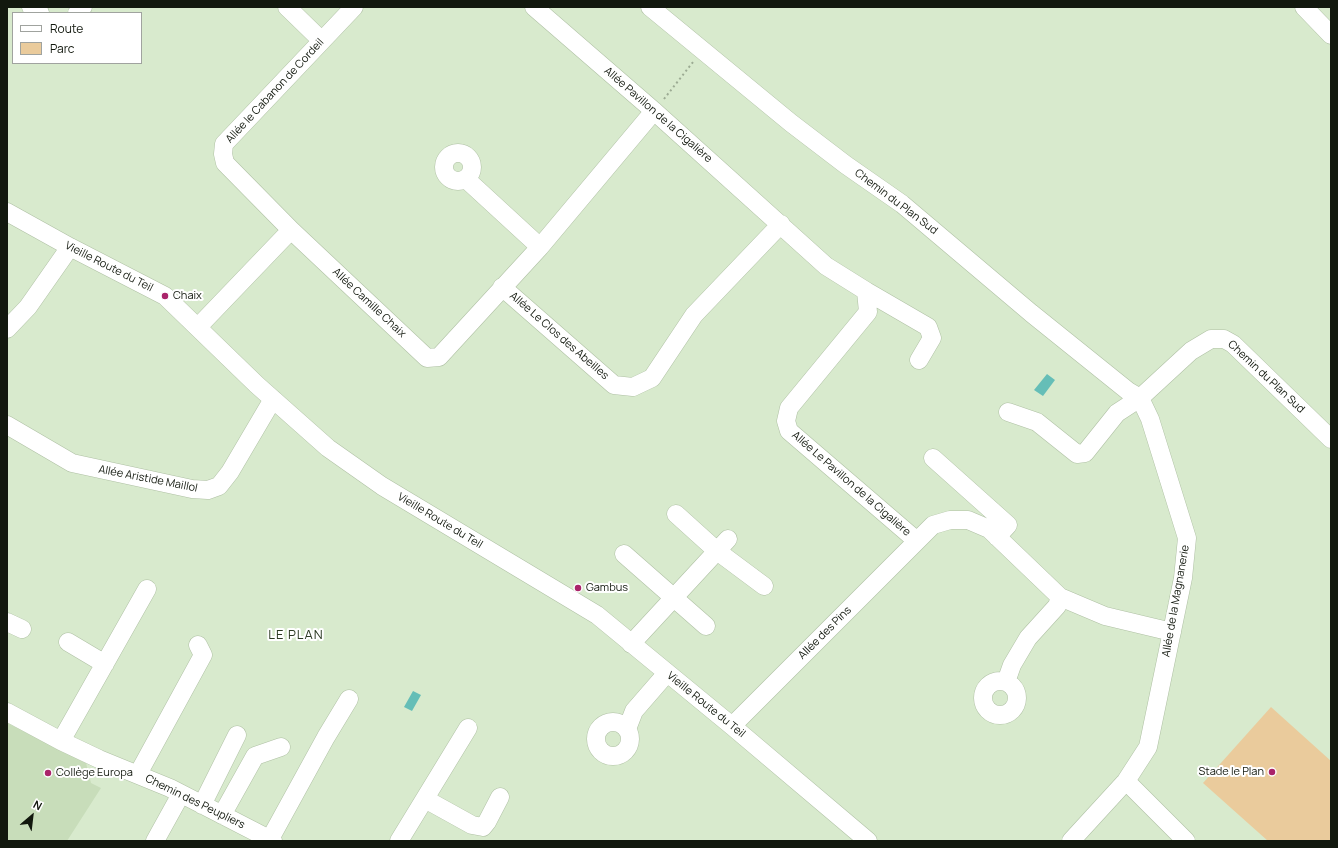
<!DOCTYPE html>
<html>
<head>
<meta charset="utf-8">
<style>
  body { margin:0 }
  #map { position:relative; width:1338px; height:848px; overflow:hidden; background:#d8eacd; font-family:Manrope,sans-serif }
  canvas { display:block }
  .frame { position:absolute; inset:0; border:8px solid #12180e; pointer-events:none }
  .legend { position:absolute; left:12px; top:12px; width:130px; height:52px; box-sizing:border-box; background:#fff; border:1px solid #a0a39f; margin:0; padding:5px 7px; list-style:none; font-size:12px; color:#12180e }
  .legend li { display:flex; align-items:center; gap:8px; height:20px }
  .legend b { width:20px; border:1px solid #a0a39f }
  .north { position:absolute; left:12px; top:796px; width:40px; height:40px; -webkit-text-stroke:3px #fff; paint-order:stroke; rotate:28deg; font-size:11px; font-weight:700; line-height:16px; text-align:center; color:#12180e }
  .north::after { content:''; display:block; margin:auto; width:14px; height:18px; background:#12180e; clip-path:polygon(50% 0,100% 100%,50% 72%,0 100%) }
</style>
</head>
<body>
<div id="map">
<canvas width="1338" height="848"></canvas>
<div class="frame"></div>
<ul class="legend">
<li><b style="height:5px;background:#fff"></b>Route</li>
<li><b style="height:11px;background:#eacb9c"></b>Parc</li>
</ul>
<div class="north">N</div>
</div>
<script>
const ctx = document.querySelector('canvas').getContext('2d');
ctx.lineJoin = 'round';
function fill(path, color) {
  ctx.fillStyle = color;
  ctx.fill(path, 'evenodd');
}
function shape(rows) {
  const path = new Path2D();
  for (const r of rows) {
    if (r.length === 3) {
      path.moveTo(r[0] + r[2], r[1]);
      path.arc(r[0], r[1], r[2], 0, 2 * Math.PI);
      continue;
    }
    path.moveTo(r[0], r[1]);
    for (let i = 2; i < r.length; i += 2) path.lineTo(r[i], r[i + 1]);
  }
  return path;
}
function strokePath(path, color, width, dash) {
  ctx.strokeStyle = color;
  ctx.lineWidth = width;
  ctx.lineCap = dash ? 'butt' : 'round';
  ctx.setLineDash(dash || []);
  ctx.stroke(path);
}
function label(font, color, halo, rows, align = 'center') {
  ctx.font = font + ' Manrope,sans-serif';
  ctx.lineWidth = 4;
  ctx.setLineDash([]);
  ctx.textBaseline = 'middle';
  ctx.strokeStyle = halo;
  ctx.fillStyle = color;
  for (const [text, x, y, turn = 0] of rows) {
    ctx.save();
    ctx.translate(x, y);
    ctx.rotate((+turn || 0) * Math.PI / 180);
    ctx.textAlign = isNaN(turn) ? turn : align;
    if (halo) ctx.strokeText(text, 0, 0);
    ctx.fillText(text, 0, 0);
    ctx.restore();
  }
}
fill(shape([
  [7,723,86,763,91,783,101,788,67,841,7,841]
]), '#c8ddba');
fill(shape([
  [1271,707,1331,761,1331,841,1268,841,1203,783]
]), '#eacb9c');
fill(shape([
  [1047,374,1055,380,1043,396,1034,390],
  [413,691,421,695,412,711,404,707]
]), '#65beb7');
const minor = shape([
  [31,7,40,13],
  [287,7,322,41],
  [354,7,224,144,223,154,225,163,291,230,427,358,439,357,540,247,654,111],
  [534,7,654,111,826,266,866,291,868,312,789,408,786,421,789,431,917,541,933,525,950,520,968,520,989,529,1060,597,1105,616,1172,632],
  [650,7,791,123,846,165,902,204,1031,313,1128,391,1140,398,1150,419,1187,538,1183,578,1148,747,1126,781,1071,841],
  [1304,7,1331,35],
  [77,13,83,7],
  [458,167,14],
  [466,179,540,247],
  [7,212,70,247,165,296,257,385,328,448,382,486,597,615,732,726,868,841],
  [502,287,614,385,633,387,652,378,694,315,781,224],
  [866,291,928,327,932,338,919,360],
  [198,327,291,230],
  [7,329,28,307,70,247],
  [1008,412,1037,422,1077,454,1085,453,1117,413,1140,398,1191,351,1211,339,1224,339,1233,344,1331,439],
  [7,425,72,463,192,489,208,490,219,486,230,472,273,399],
  [933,458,1008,525,997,537],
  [676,514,717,551,764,586],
  [624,554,706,626],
  [7,622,22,629],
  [68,642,105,664],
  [631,644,728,539],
  [1000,698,17],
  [1006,682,1012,665,1028,638,1057,606,1060,597],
  [7,712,61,741,99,759,170,788,273,841],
  [613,739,17],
  [732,726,917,541],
  [627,729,634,711,667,673],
  [61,741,147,589],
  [138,774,203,655,198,645],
  [1126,781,1186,841],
  [425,799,472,825,483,827,487,822,500,797],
  [202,805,237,735],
  [222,815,255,756,281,747],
  [270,839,326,737,349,699],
  [155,841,181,794],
  [399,841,468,728]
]);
strokePath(minor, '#afc0a4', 19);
strokePath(shape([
  [664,99,693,62]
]), '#9cab93', 2, [2, 3]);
strokePath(minor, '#fff', 18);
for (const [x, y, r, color] of [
  [165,296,4,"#aa236a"],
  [578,588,4,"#aa236a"],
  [1272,772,4,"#aa236a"],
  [48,773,4,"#aa236a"]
]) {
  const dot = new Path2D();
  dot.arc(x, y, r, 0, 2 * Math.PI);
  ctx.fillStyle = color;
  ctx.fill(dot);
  strokePath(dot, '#fff', 1.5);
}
label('11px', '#12180e', '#fff', [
  ["Allée le Cabanon de Cordeil",275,91,-47],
  ["Allée Pavillon de la Cigalière",658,115,41],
  ["Chemin du Plan Sud",896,202,37],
  ["Vieille Route du Teil",109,267,27],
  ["Allée Camille Chaix",369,303,43],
  ["Allée Le Clos des Abeilles",559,336,41],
  ["Chemin du Plan Sud",1266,377,43],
  ["Allée Aristide Maillol",148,479,11],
  ["Allée Le Pavillon de la Cigalière",851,484,41],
  ["Vieille Route du Teil",440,521,31],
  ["Allée de la Magnanerie",1176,601,-80],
  ["Allée des Pins",825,633,-45],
  ["Vieille Route du Teil",706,705,39],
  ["Chemin des Peupliers",195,802,26]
]);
label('11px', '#12180e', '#fff', [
  ["Chaix",173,296],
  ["Gambus",586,588],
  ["Stade le Plan",1264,772,"right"],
  ["Collège Europa",56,773]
], 'left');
ctx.letterSpacing = '1px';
label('13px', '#2b3922', '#fff', [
  ["LE PLAN",296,635]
]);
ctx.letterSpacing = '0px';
</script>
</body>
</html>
